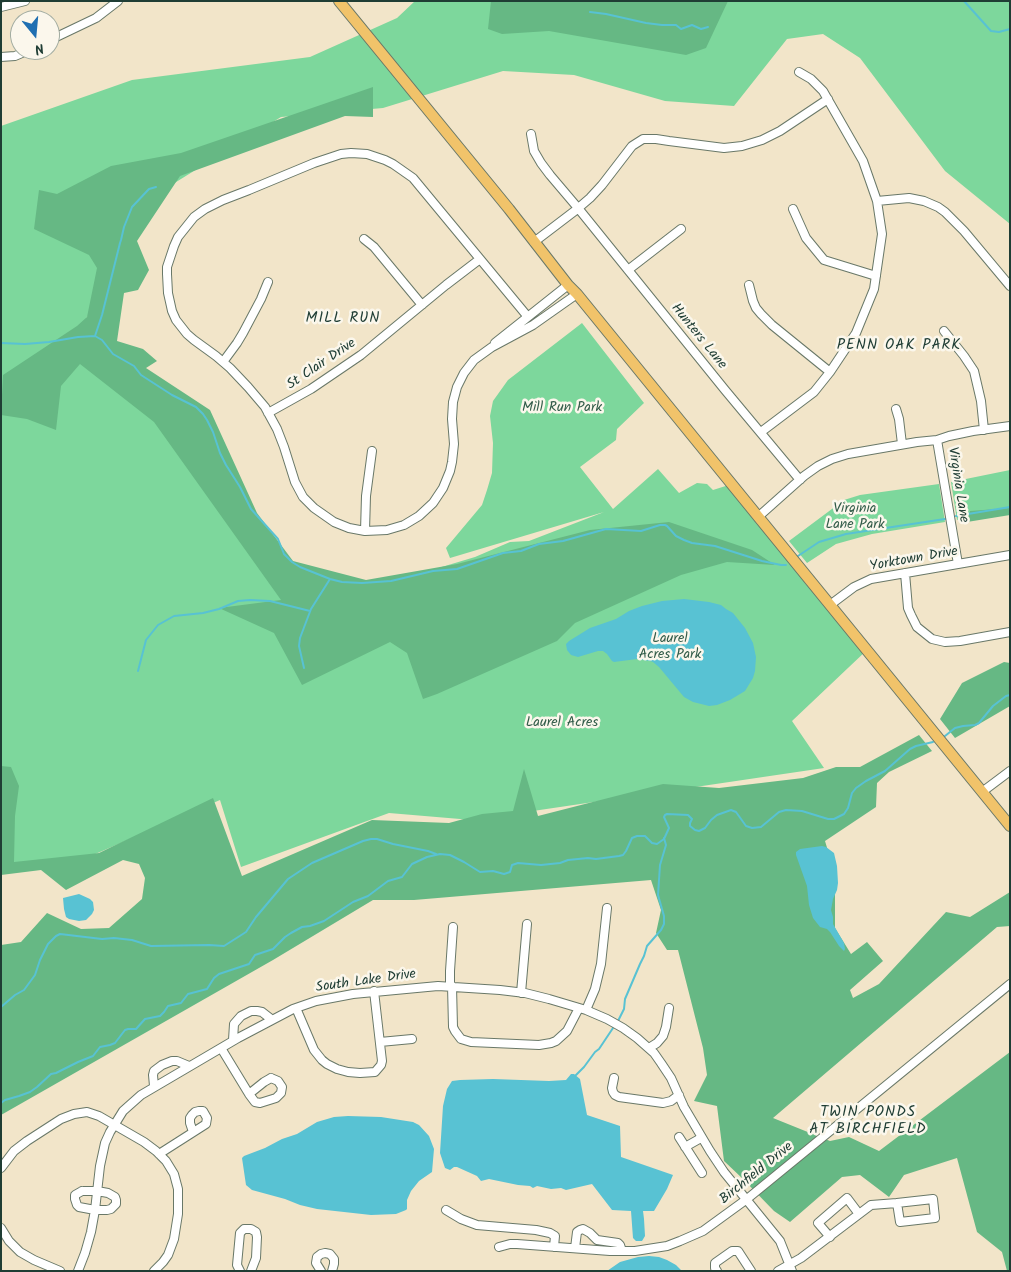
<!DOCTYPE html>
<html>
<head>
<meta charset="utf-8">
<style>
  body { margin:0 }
  #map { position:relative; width:1011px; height:1272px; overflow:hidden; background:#f2e5c9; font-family:Kalam,sans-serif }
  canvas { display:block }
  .frame { position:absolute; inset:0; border:2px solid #1f3d34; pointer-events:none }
  .north { position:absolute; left:10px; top:10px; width:50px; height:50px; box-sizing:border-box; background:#fbf7ec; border:1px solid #a3ada2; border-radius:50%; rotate:163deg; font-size:14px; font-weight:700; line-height:20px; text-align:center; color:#1f3d34 }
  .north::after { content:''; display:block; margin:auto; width:18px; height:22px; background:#1f6fb2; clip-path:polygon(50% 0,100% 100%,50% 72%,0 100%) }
</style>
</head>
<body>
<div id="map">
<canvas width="1011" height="1272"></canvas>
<div class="frame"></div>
<div class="north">N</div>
</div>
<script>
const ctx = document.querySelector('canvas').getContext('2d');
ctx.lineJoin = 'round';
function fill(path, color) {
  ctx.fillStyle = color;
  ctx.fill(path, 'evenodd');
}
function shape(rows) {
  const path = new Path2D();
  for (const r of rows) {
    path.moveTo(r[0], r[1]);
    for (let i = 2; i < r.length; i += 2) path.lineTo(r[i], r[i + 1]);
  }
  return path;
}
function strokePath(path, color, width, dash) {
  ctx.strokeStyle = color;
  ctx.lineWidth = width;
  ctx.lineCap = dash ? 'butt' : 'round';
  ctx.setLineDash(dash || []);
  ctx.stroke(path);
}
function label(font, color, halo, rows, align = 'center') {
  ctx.font = font + ' Kalam,sans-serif';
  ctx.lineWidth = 5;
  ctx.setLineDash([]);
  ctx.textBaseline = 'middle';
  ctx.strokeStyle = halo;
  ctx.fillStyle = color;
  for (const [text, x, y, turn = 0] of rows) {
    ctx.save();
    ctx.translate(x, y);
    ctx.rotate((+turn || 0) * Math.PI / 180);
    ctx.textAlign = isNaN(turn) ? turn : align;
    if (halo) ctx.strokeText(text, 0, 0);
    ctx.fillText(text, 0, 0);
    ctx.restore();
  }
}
fill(shape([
  [415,1,1010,1,1010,224,945,171,860,58,823,34,787,39,734,106,665,101,574,75,503,71,383,108,281,117,160,192,102,293,66,351,124,375,299,594,415,575,475,557,510,542,529,541,604,512,450,558,446,548,482,505,487,490,492,473,493,443,490,416,493,401,508,380,582,323,644,403,617,429,616,440,580,467,613,509,658,469,679,493,697,483,707,484,713,490,732,484,867,650,792,721,824,768,472,820,389,813,241,867,220,800,93,855,1,869,1,126,132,80,310,57,397,18],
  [1010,470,1010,512,957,520,951,482],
  [939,484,945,522,872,534,836,544,807,563,789,541,844,500,860,495]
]), '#7dd79c');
fill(shape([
  [491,1,728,1,706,48,686,55,549,31,502,34,488,29],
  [373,87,373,117,345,116,180,176,137,241,149,270,138,290,124,293,117,341,143,349,157,361,146,368,210,410,257,513,293,561,366,580,457,564,590,530,669,522,752,550,775,565,727,562,681,575,575,623,557,641,437,694,423,699,407,653,390,642,302,685,274,633,219,608,281,600,154,422,80,364,61,386,56,430,27,419,1,415,3,375,77,326,87,317,97,268,89,255,34,229,39,190,57,194,111,166,181,153],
  [1010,508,1010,515,967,522,970,511],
  [1004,662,1010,663,1010,706,955,738,940,719,962,683],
  [919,735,932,751,889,772,877,783,876,807,825,841,835,874,835,928,851,954,867,942,883,961,850,990,853,998,879,984,946,912,970,917,1010,892,1010,926,997,927,773,1118,830,1141,849,1137,879,1151,1010,1052,1010,1271,1007,1271,1002,1252,977,1232,957,1158,904,1175,889,1197,860,1175,842,1177,790,1222,774,1211,743,1179,724,1161,717,1106,694,1101,707,1075,703,1048,678,950,667,950,656,933,661,910,651,880,414,900,373,900,273,960,1,1115,1,945,21,942,47,913,81,929,109,928,142,899,145,878,139,864,123,860,66,890,41,870,1,875,1,766,11,767,19,786,15,816,14,862,99,853,213,798,242,876,372,820,449,823,482,814,513,811,524,769,538,816,663,784,719,788,803,778,836,767,860,767]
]), '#66b884');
fill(shape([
  [684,599,709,602,721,605,726,609,733,613,745,628,753,643,756,657,755,671,753,678,745,691,730,700,717,705,709,706,693,702,684,697,659,667,653,662,650,661,637,659,614,662,612,661,607,654,603,651,598,651,578,657,571,655,567,650,566,644,569,641,590,628,616,619,629,611,642,606,662,601],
  [822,846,826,847,834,853,837,866,838,883,837,890,833,899,831,910,833,917,833,924,844,943,845,949,844,951,839,946,830,932,827,929,820,927,813,918,809,905,807,886,796,855,796,852,800,849],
  [79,894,90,899,93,902,94,910,92,914,86,920,79,921,69,919,66,917,64,909,63,898],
  [571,1074,574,1074,580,1079,587,1115,620,1126,621,1157,673,1175,667,1189,654,1211,643,1211,644,1219,645,1236,642,1241,636,1241,633,1238,631,1211,612,1210,592,1184,566,1190,561,1188,551,1189,537,1186,533,1188,530,1186,518,1185,489,1179,481,1181,477,1176,457,1167,454,1167,450,1170,445,1168,440,1153,443,1106,447,1089,452,1081,460,1080,493,1079,549,1081,566,1080],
  [348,1116,381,1117,413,1122,419,1125,429,1136,434,1149,432,1172,419,1181,411,1191,407,1200,407,1209,406,1210,396,1214,371,1215,317,1209,300,1205,285,1199,252,1190,246,1185,242,1158,244,1156,265,1148,282,1139,297,1134,317,1122,334,1117],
  [649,1256,659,1257,667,1260,676,1265,682,1271,607,1271,620,1262,638,1257]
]), '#58c2d3');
strokePath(shape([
  [964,1,991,31,999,32,1010,29],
  [590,12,606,14,646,23,662,25,676,25,681,29,692,25,701,29,708,27],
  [95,336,102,315,120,243,121,240,124,227,132,207,149,189,156,187],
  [1,343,25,344,49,342,78,337,95,336,102,340,113,354,134,366,141,375,172,395,196,407,203,414,207,420,213,432,220,453,226,465,240,487,251,509,278,539,284,554,292,562,300,567,330,579,342,582,362,583,391,581,433,571,457,569,503,553,521,551,539,544,563,541,606,529,641,531,660,525,665,525,667,526,676,536,684,540,692,543,715,546,762,561,781,565,786,565],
  [956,516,1010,507],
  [798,556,819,542,846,534,945,519],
  [304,668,299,646,300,638,311,609,330,579],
  [138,671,146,640,158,625,174,616,203,613,219,609,238,601,250,600,270,601,310,611],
  [945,736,955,728,963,726,975,725,979,723,993,706,1006,696,1010,695],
  [1,1007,15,995,24,990,35,975,40,960,48,944,56,936,60,934,102,939,114,938,132,940,151,946,209,945,224,946,246,932,256,917,288,879,312,863,363,841,371,839,377,839,393,844,428,851,436,854],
  [618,1021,624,1009,625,999,640,964,644,956,647,946,661,930,664,924,664,916,658,895,660,865,666,845,664,838],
  [575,1076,584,1067,595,1052,599,1049,615,1025],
  [1,1103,5,1100,19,1096,30,1092,37,1087,51,1074,56,1073,78,1062,93,1056,100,1047,110,1045,115,1043,125,1030,128,1029,136,1029,145,1019,160,1016,164,1012,168,1006,181,1003,188,994,207,989,214,978,219,974,249,964,255,955,273,949,285,937,291,933,302,927,310,926,324,921,353,902,368,896,388,881,402,877,412,864,427,857,440,854,450,855,464,862,480,872,493,871,504,874,510,872,512,865,518,863,541,865,560,863,568,860,588,858,596,859,619,856,623,855,626,851,632,838,637,836,645,836,652,843,657,844,664,839,669,828,664,817,665,815,667,814,688,815,692,819,690,823,690,826,695,830,699,831,705,828,711,820,717,815,731,810,736,812,746,826,752,828,761,827,779,812,786,810,802,811,828,819,834,819,844,814,848,808,852,793,856,788,866,781,885,771,910,749,916,746,933,742]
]), '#58c2d3', 2);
const minor = shape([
  [1,7,25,1],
  [50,40,96,18,118,1],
  [1,57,15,56,29,50],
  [531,134,534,151,541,163,550,175,578,208,725,390,800,480],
  [877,201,909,198,924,201,938,207,945,212,964,231,1010,286],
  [793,209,806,238,824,260,876,276],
  [364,239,374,247,422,305],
  [534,242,576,210,590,198,602,185,632,146,643,139,656,139,669,141,724,148,742,146,762,140,780,131,828,99],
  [628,270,681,229],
  [749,285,753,301,756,308,761,314,772,325,830,372],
  [528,317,413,178,393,164,385,160,367,154,351,153,341,154,314,163,249,190,223,200,205,209,194,217,178,237,174,246,167,267,167,274,168,293,172,311,176,320,187,334,194,340,216,356,230,368,248,387,265,407,277,429,284,447,295,482,303,497,314,508,334,522,349,528,365,531,387,530,404,525,419,516,433,503,443,488,450,471,452,462,454,444,452,419,453,402,457,387,464,373,474,360,492,347,533,325,577,294],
  [944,331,964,356,974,371,981,401,984,430],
  [495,343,568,285],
  [223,362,237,343,243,333,261,299,268,282],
  [896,409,899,419,902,444],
  [268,413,311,389,361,355,446,285,480,259],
  [761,432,814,392,830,372,856,333,874,289,882,234,877,201,863,161,823,91,811,79,799,72],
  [937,440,958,564],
  [758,517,804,476,818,466,832,459,848,454,917,442,937,440,949,436,973,431,1010,426],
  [365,531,366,496,372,451],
  [905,573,908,608,911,615,917,627,932,639,945,642,960,641,1010,632],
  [830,605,854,587,871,579,1010,555],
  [982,792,1010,771],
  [450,986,450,971,453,927],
  [452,986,453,1027,455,1031,461,1039,471,1042,539,1045,551,1043,556,1041,567,1031,579,1008],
  [521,993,527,924],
  [296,1008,314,1050,322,1060,327,1064,337,1069,348,1072,360,1073,375,1072,381,1065,382,1061,374,991],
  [586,1010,595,989,601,964,607,908],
  [233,1040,234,1024,241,1016,251,1011,257,1011,262,1012,271,1019],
  [380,1042,412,1039],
  [221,1048,249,1094],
  [649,1048,657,1043,663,1036,666,1027,669,1008],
  [271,1078,278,1081,282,1087,281,1093,276,1098,260,1103,255,1102,249,1094,264,1082,271,1078],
  [614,1078,612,1088,613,1092,615,1095,619,1097,663,1103,671,1101,679,1095],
  [154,1086,153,1075,154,1071,162,1065,172,1061,177,1061,189,1066],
  [679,1137,702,1173],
  [685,1147,701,1138],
  [159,1154,206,1124,207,1118,203,1111,199,1111,195,1112,192,1115,190,1118,190,1123,193,1132],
  [1,1168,14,1151,27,1141,61,1119,74,1114,87,1112,99,1116,144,1142,156,1151,166,1161,174,1174,178,1189,178,1214,174,1239,168,1255,163,1262,154,1271],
  [82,1191,97,1191,108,1193,115,1197,116,1200,116,1204,111,1209,107,1210,95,1210,79,1207,77,1205,75,1199,75,1195,82,1191],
  [933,1199,935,1218,900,1222,897,1203,933,1199],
  [446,1210,461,1219,477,1225,536,1230,550,1233,555,1236,554,1247],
  [1,1228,9,1241,20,1252,34,1260,60,1271],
  [830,1237,818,1223,847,1198,859,1214],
  [499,1247,510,1244,517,1244,610,1251,635,1251,667,1246,680,1241,703,1231,747,1199,1010,984],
  [575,1248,577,1232,580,1230,583,1229,590,1233,597,1240,618,1243,620,1245,622,1251],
  [78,1271,85,1253,91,1232,95,1210,100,1166,105,1143,110,1132,123,1111,141,1095,238,1038,293,1009,316,1001,353,994,438,986,500,990,525,993,549,999,586,1010,607,1019,623,1028,637,1038,654,1053,661,1063,671,1078,684,1107,710,1151,724,1172,780,1241,792,1271],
  [240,1271,237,1265,240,1233,244,1229,251,1229,256,1232,257,1237,256,1258,251,1271],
  [321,1271,316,1263,317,1257,321,1254,325,1253,330,1254,334,1259,334,1264,332,1271],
  [717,1271,715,1268,715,1263,732,1251,738,1251,751,1271],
  [778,1271,801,1258,871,1205,897,1203]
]);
const major = shape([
  [339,1,509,209,568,285,577,294,686,428,1010,826]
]);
strokePath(minor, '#697868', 10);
strokePath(major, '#697868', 12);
strokePath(minor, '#fff', 8);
strokePath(major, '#f1c36a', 10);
label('14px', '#1f3d34', '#fbf7ec', [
  ["Hunters Lane",698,337,51],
  ["St Clair Drive",322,365,-34],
  ["Virginia Lane",957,485,81],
  ["Yorktown Drive",914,560,-10],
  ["South Lake Drive",366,982,-8],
  ["Birchfield Drive",757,1174,-39]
]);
label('14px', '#325c49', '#fbf7ec', [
  ["Mill Run Park",562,409],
  ["Virginia",855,510],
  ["Lane Park",855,526],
  ["Laurel",670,640],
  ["Acres Park",670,656],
  ["Laurel Acres",562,724]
]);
ctx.letterSpacing = '1px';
label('15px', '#1f3d34', '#fbf7ec', [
  ["MILL RUN",343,319],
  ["PENN OAK PARK",899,346],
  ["TWIN PONDS",868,1113],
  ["AT BIRCHFIELD",868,1130]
]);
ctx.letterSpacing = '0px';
</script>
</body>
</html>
